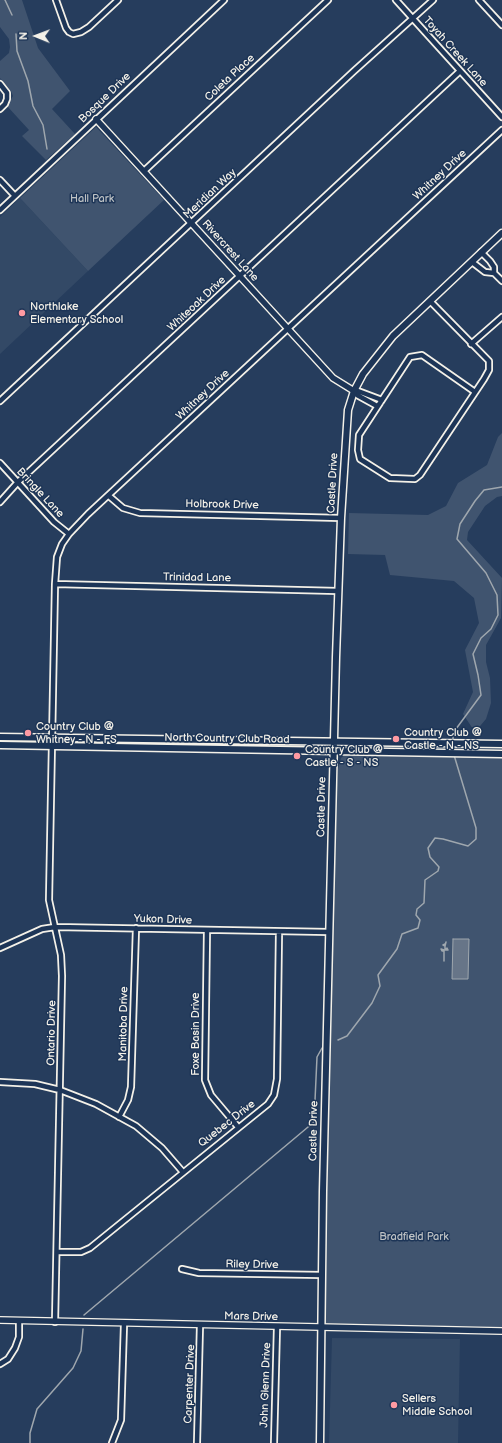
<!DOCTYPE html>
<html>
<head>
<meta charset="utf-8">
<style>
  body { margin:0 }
  #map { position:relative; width:502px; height:1443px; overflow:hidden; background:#263d5d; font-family:"Balsamiq Sans",sans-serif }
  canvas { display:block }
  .north { position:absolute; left:16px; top:16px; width:40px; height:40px; -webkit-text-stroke:3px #1d3557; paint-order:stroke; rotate:271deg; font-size:11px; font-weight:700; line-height:16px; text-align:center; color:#f4f1e8 }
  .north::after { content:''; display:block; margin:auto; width:14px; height:18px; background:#f4f1e8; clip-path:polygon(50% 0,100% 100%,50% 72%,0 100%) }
</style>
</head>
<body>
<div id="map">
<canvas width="502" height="1443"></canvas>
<div class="north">N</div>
</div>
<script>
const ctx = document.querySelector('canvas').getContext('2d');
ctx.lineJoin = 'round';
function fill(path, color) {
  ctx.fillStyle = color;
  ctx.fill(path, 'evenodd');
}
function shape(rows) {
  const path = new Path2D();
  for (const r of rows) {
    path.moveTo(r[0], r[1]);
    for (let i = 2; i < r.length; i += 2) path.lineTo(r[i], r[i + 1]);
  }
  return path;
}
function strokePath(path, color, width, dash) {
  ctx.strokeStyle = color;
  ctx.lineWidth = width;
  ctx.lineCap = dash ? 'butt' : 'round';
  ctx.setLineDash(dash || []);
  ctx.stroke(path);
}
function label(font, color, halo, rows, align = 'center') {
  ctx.font = font + ' "Balsamiq Sans",sans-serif';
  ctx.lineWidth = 3;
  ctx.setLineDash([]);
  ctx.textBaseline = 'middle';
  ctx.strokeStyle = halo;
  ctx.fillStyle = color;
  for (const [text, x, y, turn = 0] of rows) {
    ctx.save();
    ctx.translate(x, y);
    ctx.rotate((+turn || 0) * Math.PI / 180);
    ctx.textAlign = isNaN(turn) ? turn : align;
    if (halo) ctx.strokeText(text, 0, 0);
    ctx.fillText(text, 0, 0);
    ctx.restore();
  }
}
fill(shape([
  [20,198,88,271,0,354,0,217],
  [332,1338,460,1339,458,1443,329,1443]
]), '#334966');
fill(shape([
  [0,0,22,0,38,48,70,91,52,109,75,134,46,160,22,136,29,130,7,106,13,96,11,91,0,78,0,61,9,53,10,47,9,39,0,27],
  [96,127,164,200,88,271,20,198],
  [502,433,502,496,497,497,485,506,468,532,467,540,502,578,501,618,486,645,486,662,490,678,491,703,486,719,475,732,463,714,473,692,465,650,479,623,474,598,454,581,390,575,385,555,348,554,349,513,428,515,446,506,458,483,487,465,498,437],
  [346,754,502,757,502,1327,324,1324,335,817,338,769,341,758]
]), '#40546f');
const water = shape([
  [453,939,469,939,468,979,452,979,453,939]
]);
fill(water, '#677588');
strokePath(water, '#9fa7ae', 1);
strokePath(shape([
  [5,0,12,15],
  [16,34,17,51,28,81,33,106,43,125,47,149],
  [453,741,453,733,481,695,478,675,473,654,481,638,491,629,498,615,497,595,486,573,457,539,460,524,475,501,484,490,502,487],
  [445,944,443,945,445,946,446,942],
  [444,950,441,949,442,951,443,951,444,950,445,950,447,948,448,950,445,950,445,944],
  [444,961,444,951],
  [338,1040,347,1036,372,1003,380,986,378,975,397,949,402,934,418,928,420,920,416,915,417,909,424,903,425,880,438,871,439,867,430,857,428,848,435,838,443,839,468,846,476,839,476,828,454,755],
  [84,1315,314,1122,317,1057,322,1048],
  [30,1443,30,1433,37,1409,73,1368,81,1351,83,1329]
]), '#9fa7ae', 1.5);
const minor = shape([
  [56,0,66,28,69,32,73,34,81,32,89,27,118,0],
  [396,0,502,117],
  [479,0,502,25],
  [0,84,7,93,7,99,5,104,0,109],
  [144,171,328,0],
  [0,180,15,196],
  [0,210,224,0],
  [481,252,490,261,494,267,494,273],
  [472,262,485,272,494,273,502,281],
  [430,301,489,361,489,370,484,379,420,475,415,479,390,478,360,459,358,450,359,435,410,357,422,355,475,392],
  [471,344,502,317],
  [354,391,358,391,382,400],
  [354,391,357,395,377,406],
  [0,401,354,71,433,0],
  [0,463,54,522,69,534],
  [109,496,123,508,140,513,341,518],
  [0,502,18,482,460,71],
  [55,584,338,591],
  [207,930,205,1080,211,1095,238,1127],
  [0,948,42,929,55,927,329,932],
  [0,1082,35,1084,60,1090,96,1104,136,1126,162,1148,182,1171],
  [119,1117,128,1100,131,1087,136,928],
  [57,1252,81,1252,90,1248,268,1104,274,1095,277,1079,279,932],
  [182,1269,199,1273,322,1275],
  [55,1322,62,976,61,955,49,900,55,584,57,557,62,544,69,534,88,514,502,130],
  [0,1364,8,1359,15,1348,19,1337,19,1321],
  [112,1443,121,1420,124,1324],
  [197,1443,200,1325],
  [274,1443,277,1327]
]);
const tertiary = shape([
  [96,119,333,378,354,391],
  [0,1320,502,1331]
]);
const secondary = shape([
  [0,737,502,744],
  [0,745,502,754],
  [320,1443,323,1191,336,657,341,518,348,410,354,391,363,374,393,336,502,233]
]);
strokePath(minor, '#f4f1e8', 8);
strokePath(tertiary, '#f4f1e8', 8);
strokePath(secondary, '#f4f1e8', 9);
strokePath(minor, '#1d3557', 4.5);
strokePath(tertiary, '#1d3557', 5.5);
strokePath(secondary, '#1d3557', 6);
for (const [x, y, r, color] of [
  [22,313,4,"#ff9aa2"],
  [28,733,4,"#ff9aa2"],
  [396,739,4,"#ff9aa2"],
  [297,756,4,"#ff9aa2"],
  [394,1405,4,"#ff9aa2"]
]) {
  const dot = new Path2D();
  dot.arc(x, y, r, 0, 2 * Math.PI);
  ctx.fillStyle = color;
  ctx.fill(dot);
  strokePath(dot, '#1d3557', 1.5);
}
label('11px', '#f4f1e8', '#1d3557', [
  ["Toyah Creek Lane",455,52,48],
  ["Coleta Place",230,78,-43],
  ["Bosque Drive",105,98,-44],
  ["Whitney Drive",440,175,-43],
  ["Meridian Way",210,194,-43],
  ["Rivercrest Lane",230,251,48],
  ["Whiteoak Drive",197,304,-43],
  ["Whitney Drive",203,395,-43],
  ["Castle Drive",333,483,-87],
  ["Bringle Lane",40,493,47],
  ["Holbrook Drive",222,505,1],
  ["Trinidad Lane",197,578,1],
  ["North Country Club Road",227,739,1],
  ["Castle Drive",322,807,-89],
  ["Yukon Drive",163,920,2],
  ["Manitoba Drive",124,1024,-89],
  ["Ontario Drive",52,1033,-89],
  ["Foxe Basin Drive",196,1034,-90],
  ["Quebec Drive",227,1124,-38],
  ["Castle Drive",314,1131,-89],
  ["Riley Drive",252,1265,1],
  ["Mars Drive",251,1317,1],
  ["Carpenter Drive",190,1384,-88],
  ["John Glenn Drive",266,1385,-88]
]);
label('11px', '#bec2c4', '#1d3557', [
  ["Hall Park",92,199],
  ["Bradfield Park",414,1237]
]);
label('11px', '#f4f1e8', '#1d3557', [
  ["Northlake",30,307],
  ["Elementary School",30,320],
  ["Country Club @",36,727],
  ["Whitney - N - FS",36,740],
  ["Country Club @",404,733],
  ["Castle - N - NS",404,746],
  ["Country Club @",305,750],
  ["Castle - S - NS",305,763],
  ["Sellers",402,1399],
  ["Middle School",402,1412]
], 'left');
</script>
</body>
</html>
